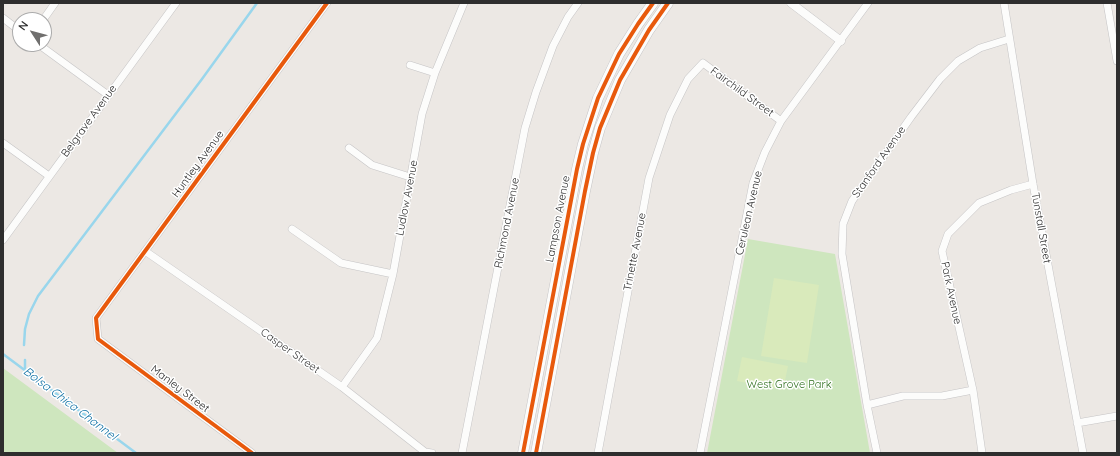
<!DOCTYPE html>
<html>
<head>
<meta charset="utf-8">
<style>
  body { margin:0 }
  #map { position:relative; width:1120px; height:456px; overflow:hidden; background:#ece8e4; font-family:Quicksand,sans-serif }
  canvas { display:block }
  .frame { position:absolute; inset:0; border:4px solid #2e2e2e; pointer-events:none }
  .north { position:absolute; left:12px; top:12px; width:40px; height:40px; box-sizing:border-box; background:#fff; border:1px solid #ababab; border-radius:50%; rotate:306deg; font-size:11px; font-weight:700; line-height:16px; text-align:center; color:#2e2e2e }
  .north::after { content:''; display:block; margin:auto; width:14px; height:18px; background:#706f6e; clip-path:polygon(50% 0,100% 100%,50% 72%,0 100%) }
</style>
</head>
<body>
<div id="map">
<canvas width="1120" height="456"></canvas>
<div class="frame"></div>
<div class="north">N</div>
</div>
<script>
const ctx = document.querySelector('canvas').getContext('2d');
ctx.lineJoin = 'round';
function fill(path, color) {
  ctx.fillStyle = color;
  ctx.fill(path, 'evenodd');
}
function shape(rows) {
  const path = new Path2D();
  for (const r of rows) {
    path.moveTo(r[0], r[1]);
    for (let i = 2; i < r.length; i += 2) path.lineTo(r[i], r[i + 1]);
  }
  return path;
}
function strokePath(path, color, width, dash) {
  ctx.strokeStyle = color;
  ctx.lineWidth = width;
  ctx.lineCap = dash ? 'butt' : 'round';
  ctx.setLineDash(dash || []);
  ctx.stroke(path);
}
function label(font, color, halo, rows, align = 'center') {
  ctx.font = font + ' Quicksand,sans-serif';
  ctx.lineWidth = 3;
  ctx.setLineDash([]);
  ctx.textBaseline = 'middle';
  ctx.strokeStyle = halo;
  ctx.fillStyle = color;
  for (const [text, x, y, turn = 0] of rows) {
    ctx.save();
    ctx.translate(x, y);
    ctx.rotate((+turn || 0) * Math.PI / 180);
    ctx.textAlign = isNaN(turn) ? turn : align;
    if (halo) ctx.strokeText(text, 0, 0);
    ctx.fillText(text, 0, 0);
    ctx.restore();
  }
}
fill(shape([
  [748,239,835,254,870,453,707,453],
  [3,368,118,453,3,453]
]), '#cee6be');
fill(shape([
  [774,278,819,285,807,363,761,356],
  [742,357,788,366,783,390,737,381]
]), '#d9eabb');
strokePath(shape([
  [24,345,25,329,29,314,38,296,202,79,257,3],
  [3,354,136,453],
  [25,360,25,370]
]), '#99d6ec', 2.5);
const minor = shape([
  [1004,3,1033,184,1083,453],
  [1107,3,1117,61],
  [3,18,20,31],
  [43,20,55,3],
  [38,44,108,95],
  [410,65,435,73],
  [3,143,49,176],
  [349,148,372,165,410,177],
  [292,229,341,263,393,274],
  [3,240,176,3],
  [145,251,342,387,425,452,432,453],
  [342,387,377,338,393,274,422,114,435,73,464,3],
  [867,405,903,396,942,396,973,390],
  [1077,423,1117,416],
  [252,453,98,339,96,318,327,3],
  [462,453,525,128,536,92,553,46,568,17,578,3],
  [598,453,649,178,670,115,688,79,703,63,781,121],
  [700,453,753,183,765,152,781,121,868,3],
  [877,453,867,405,842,254,843,224,852,201,911,117,940,79,958,61,980,48,1009,39],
  [982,453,973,390,942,251,948,234,979,203,1011,190,1033,184]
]);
const tertiary = shape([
  [791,3,841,41]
]);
const secondary = shape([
  [523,453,577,169,583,144,598,98,619,54,638,24,653,3],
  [536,453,585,191,593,153,600,128,620,80,649,30,668,3]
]);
strokePath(minor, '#c5c4c5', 8);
strokePath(tertiary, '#c5c4c5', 9);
strokePath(secondary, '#c5c4c5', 11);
strokePath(minor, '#fcfcfb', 7);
strokePath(tertiary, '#fcfcfb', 8);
strokePath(secondary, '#fcfcfb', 10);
strokePath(shape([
  [252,453,98,339,96,318,327,3],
  [523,453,577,169,583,144,598,98,619,54,638,24,653,3],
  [536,453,585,191,593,153,600,128,620,80,649,30,668,3]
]), '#e8590c', 4);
label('11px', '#2e2e2e', '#fff', [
  ["Fairchild Street",742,92,36],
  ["Belgrave Avenue",89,121,-54],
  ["Stanford Avenue",879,162,-55],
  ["Huntley Avenue",198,164,-54],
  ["Ludlow Avenue",407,198,-79],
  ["Cerulean Avenue",749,213,-77],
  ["Lampson Avenue",558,219,-79],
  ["Richmond Avenue",507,223,-79],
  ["Tunstall Street",1041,228,80],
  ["Trinette Avenue",635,252,-79],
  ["Park Avenue",951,293,78],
  ["Casper Street",290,351,35],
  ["Manley Street",180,389,37]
]);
label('11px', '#2c6e1b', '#fff', [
  ["West Grove Park",789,385]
]);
label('italic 12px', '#0d6fa3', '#fff', [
  ["Bolsa Chica Channel",70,404,37]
]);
</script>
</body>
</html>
